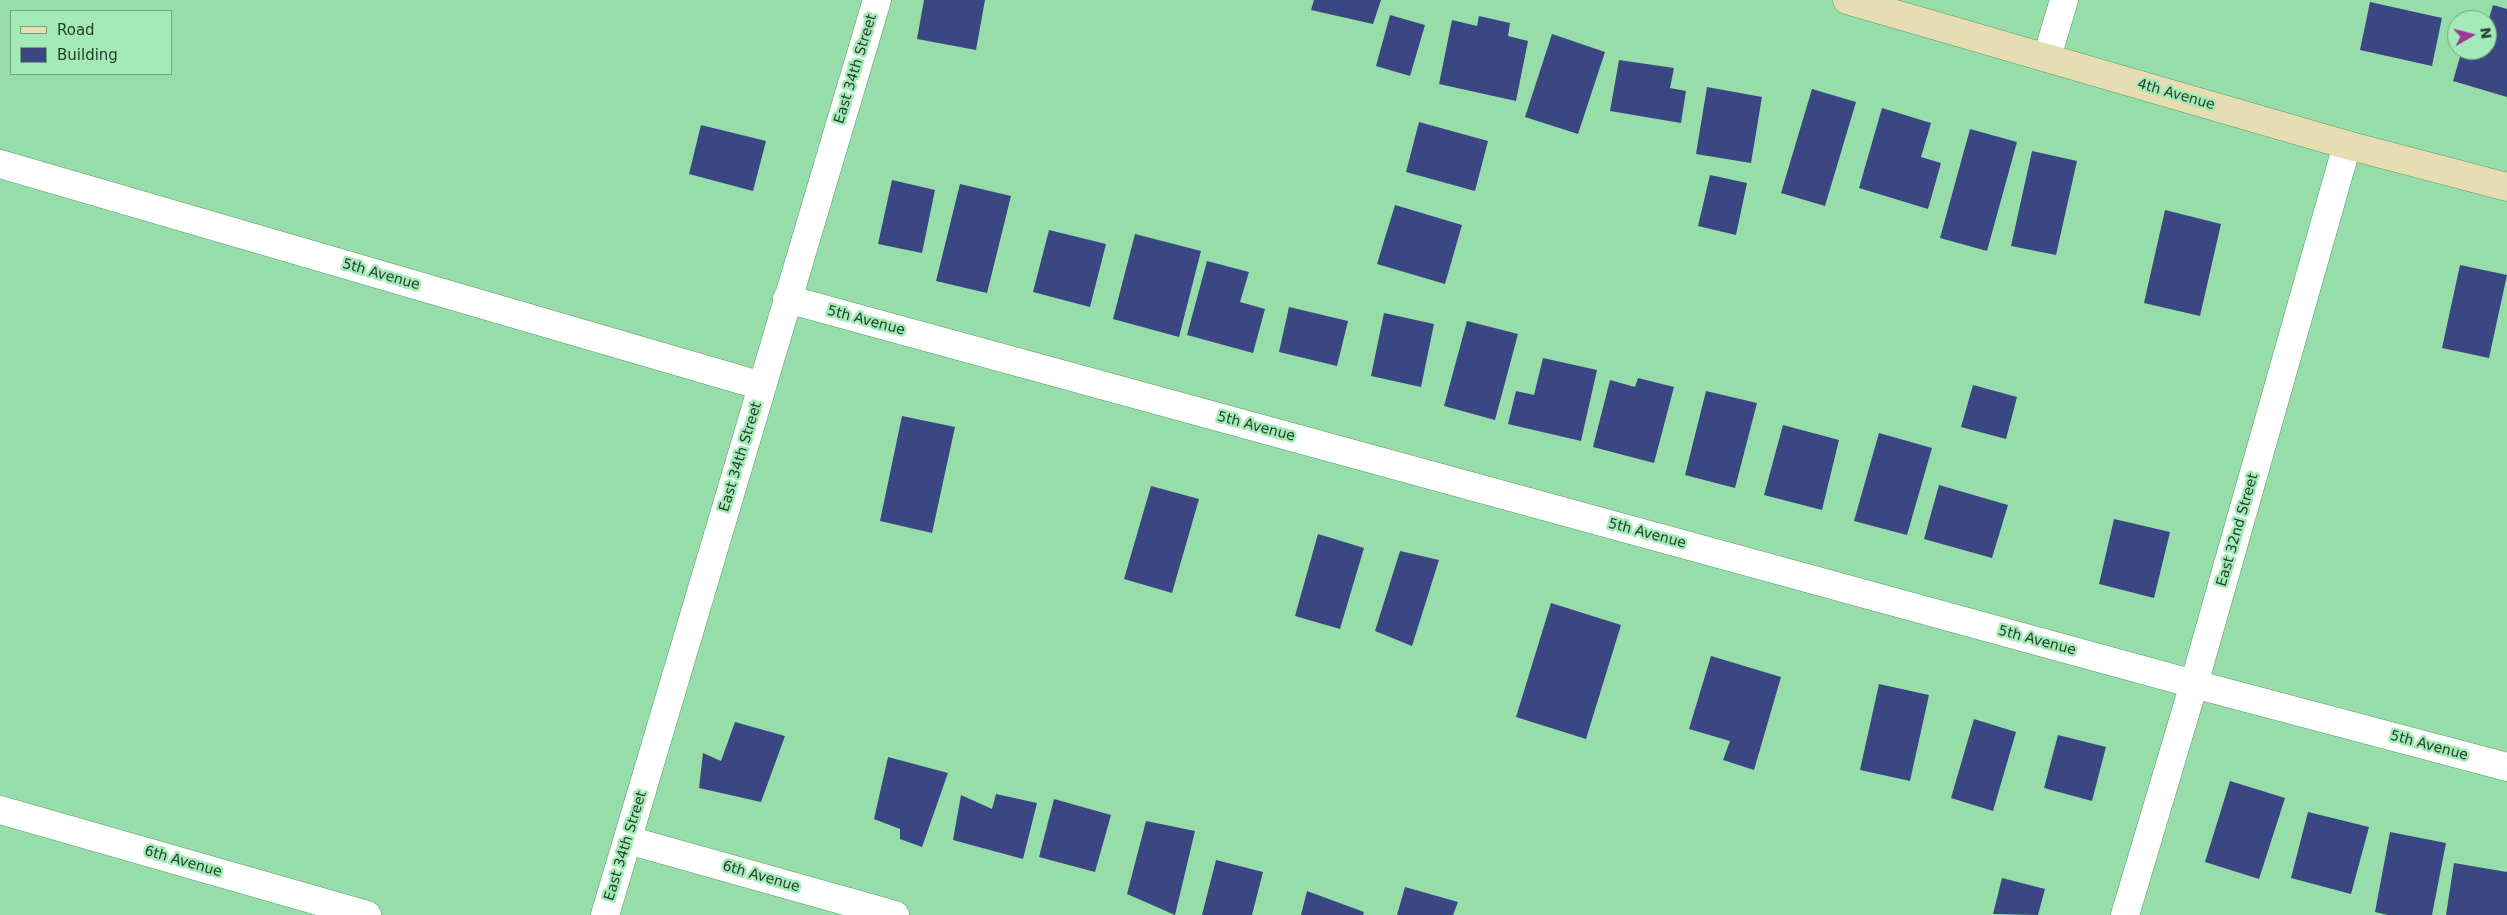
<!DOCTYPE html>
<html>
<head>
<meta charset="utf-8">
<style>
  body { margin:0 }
  #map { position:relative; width:2507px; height:915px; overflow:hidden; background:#97dda9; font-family:"DejaVu Sans",sans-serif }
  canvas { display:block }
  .legend { position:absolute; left:10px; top:10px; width:162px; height:65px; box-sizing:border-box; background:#a4eab6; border:1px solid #70a67e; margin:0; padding:6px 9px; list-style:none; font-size:15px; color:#23402b }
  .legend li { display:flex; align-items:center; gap:10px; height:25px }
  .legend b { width:25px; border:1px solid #70a67e }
  .north { position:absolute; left:2447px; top:10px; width:50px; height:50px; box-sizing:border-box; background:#a4eab6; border:1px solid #70a67e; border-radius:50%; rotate:82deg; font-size:14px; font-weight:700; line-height:20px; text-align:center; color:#23402b }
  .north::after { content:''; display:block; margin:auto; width:18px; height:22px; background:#a13696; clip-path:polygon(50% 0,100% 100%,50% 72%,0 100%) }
</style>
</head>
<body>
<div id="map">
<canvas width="2507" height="915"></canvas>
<ul class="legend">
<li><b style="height:6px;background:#e7ddb3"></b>Road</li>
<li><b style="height:14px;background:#3a4783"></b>Building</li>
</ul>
<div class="north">N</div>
</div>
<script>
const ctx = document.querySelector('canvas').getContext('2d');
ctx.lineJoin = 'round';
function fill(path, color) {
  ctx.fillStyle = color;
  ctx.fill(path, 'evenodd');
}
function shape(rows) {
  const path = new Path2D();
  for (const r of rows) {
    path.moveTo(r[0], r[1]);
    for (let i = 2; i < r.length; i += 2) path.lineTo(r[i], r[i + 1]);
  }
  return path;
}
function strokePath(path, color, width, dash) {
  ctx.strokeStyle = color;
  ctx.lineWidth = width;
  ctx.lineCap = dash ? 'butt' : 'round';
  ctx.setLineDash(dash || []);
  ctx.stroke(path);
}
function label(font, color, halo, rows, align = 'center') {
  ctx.font = font + ' "DejaVu Sans",sans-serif';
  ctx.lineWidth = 5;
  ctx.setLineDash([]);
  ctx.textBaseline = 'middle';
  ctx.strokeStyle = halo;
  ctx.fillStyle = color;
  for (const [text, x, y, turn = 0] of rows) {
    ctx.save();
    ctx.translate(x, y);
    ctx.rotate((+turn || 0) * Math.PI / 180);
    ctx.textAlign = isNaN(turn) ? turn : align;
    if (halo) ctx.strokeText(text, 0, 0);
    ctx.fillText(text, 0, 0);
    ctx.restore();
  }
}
fill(shape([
  [924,0,985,0,976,50,917,39],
  [1314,0,1381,0,1373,24,1311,10],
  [2370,2,2442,18,2432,66,2360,50],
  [2493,5,2507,9,2507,97,2453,81,2462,50,2487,50,2487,25],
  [1390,15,1425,25,1410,76,1376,66],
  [1479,16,1510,23,1508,36,1528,41,1516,101,1439,84,1452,20,1477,26],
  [1552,34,1605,52,1578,134,1525,117],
  [1619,60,1674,68,1670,88,1686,91,1681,123,1610,111],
  [1707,87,1762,97,1751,163,1696,154],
  [1812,89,1856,102,1825,206,1781,193],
  [1882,108,1931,123,1921,157,1941,163,1928,209,1859,188],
  [1419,122,1488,141,1475,191,1406,172],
  [701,125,766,141,753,191,689,174],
  [1970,129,2017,142,1987,251,1940,238],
  [2032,151,2077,161,2056,255,2011,246],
  [1710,175,1747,183,1736,235,1698,226],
  [892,180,935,190,922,253,878,244],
  [960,184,1011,196,987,293,936,281],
  [1395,205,1462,225,1445,284,1377,264],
  [2165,210,2221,224,2200,316,2144,303],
  [1049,230,1106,244,1090,307,1033,292],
  [1135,234,1201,251,1179,337,1113,319],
  [1207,261,1249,272,1240,302,1265,309,1253,353,1187,335],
  [2460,265,2507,275,2489,358,2442,348],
  [1289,307,1348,321,1337,366,1279,352],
  [1384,313,1434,324,1421,387,1371,376],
  [1467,321,1518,334,1495,420,1444,406],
  [1543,358,1597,370,1581,441,1508,424,1516,391,1534,395],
  [1638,378,1674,387,1654,463,1593,447,1610,380,1635,387],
  [1973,385,2017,397,2006,439,1961,427],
  [1706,391,1757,403,1735,488,1685,475],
  [902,416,955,427,932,533,880,521],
  [1783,425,1839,440,1822,510,1764,495],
  [1879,433,1932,448,1907,535,1854,521],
  [1939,485,2008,505,1992,558,1924,539],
  [1151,486,1199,499,1172,593,1124,579],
  [2114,519,2170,532,2154,598,2099,584],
  [1318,534,1364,548,1340,629,1295,616],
  [1400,551,1439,560,1412,646,1375,631],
  [1551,603,1621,625,1586,739,1516,717],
  [1711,656,1781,677,1754,770,1723,760,1730,741,1689,729],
  [1879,684,1929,695,1910,781,1860,770],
  [1974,719,2016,732,1993,811,1951,798],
  [735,722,785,736,761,802,699,788,703,753,721,761],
  [2058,735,2106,747,2092,801,2044,788],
  [888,757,948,773,922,847,900,839,900,829,874,819],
  [2230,781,2285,798,2259,879,2205,862],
  [996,794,1037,803,1023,859,953,840,961,795,992,809],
  [1054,799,1111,815,1095,872,1039,857],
  [2308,812,2369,827,2351,894,2291,878],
  [1146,821,1195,831,1175,915,1127,894],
  [2390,832,2446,843,2432,915,2388,915,2375,912],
  [1216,860,1263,872,1252,915,1202,915],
  [2454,863,2507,872,2507,915,2446,915],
  [2002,878,2045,889,2038,915,1993,914],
  [1405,887,1458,902,1453,915,1397,915],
  [1307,891,1364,912,1363,915,1301,915]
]), '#3a4783');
const street = shape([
  [2047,57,2064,0],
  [0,164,762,386],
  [787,299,2194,684,2507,767],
  [0,810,367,915],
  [628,840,895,915],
  [605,915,877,0],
  [2125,915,2194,684,2347,145]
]);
const secondary = shape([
  [1847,0,2347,145,2507,187]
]);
strokePath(street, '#589d6c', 29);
strokePath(secondary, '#589d6c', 29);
strokePath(street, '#fff', 28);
strokePath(secondary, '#e7ddb3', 28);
label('14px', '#23402b', '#a4eab6', [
  ["East 34th Street",856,69,-73],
  ["4th Avenue",2176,95,16],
  ["5th Avenue",381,275,16],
  ["5th Avenue",866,321,15],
  ["5th Avenue",1256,427,15],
  ["East 34th Street",741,457,-73],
  ["East 32nd Street",2238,530,-74],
  ["5th Avenue",1647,534,15],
  ["5th Avenue",2037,641,15],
  ["5th Avenue",2429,746,15],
  ["East 34th Street",626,846,-73],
  ["6th Avenue",183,862,16],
  ["6th Avenue",761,877,16]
]);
</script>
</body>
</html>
